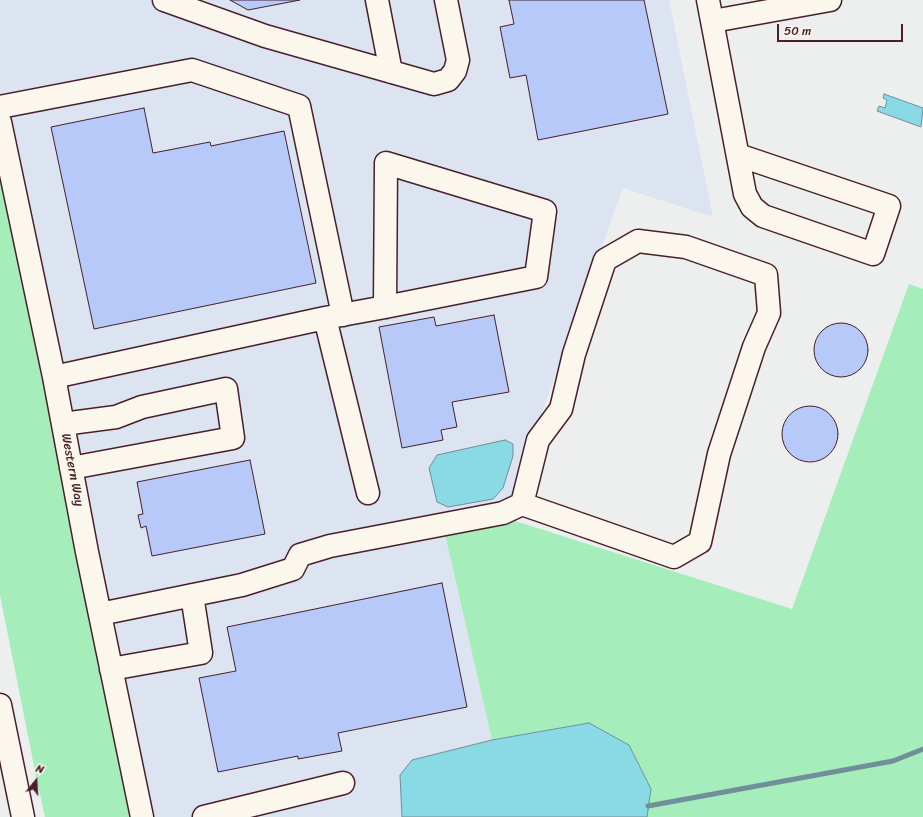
<!DOCTYPE html>
<html>
<head>
<meta charset="utf-8">
<style>
  body { margin:0 }
  #map { position:relative; width:923px; height:817px; overflow:hidden; background:#edeeee; font-family:Sriracha,sans-serif }
  canvas { display:block }
  .north { position:absolute; left:16px; top:761px; width:40px; height:40px; -webkit-text-stroke:3px #fbf7ec; paint-order:stroke; rotate:18deg; font-size:11px; font-weight:700; line-height:16px; text-align:center; color:#4a1f2b }
  .north::after { content:''; display:block; margin:auto; width:14px; height:18px; background:#4a1f2b; clip-path:polygon(50% 0,100% 100%,50% 72%,0 100%) }
  .scale { position:absolute; left:777px; top:24px; width:126px; height:18px; box-sizing:border-box; border:2px solid #4a1f2b; border-top:0; padding-left:5px; font-size:12px; line-height:14px; white-space:nowrap; color:#4a1f2b; -webkit-text-stroke:3px #fbf7ec; paint-order:stroke }
</style>
</head>
<body>
<div id="map">
<canvas width="923" height="817"></canvas>
<div class="north">N</div>
<div class="scale">50 m</div>
</div>
<script>
const ctx = document.querySelector('canvas').getContext('2d');
ctx.lineJoin = 'round';
function fill(path, color) {
  ctx.fillStyle = color;
  ctx.fill(path, 'evenodd');
}
function shape(rows) {
  const path = new Path2D();
  for (const r of rows) {
    if (r.length === 3) {
      path.moveTo(r[0] + r[2], r[1]);
      path.arc(r[0], r[1], r[2], 0, 2 * Math.PI);
      continue;
    }
    path.moveTo(r[0], r[1]);
    for (let i = 2; i < r.length; i += 2) path.lineTo(r[i], r[i + 1]);
  }
  return path;
}
function strokePath(path, color, width, dash) {
  ctx.strokeStyle = color;
  ctx.lineWidth = width;
  ctx.lineCap = dash ? 'butt' : 'round';
  ctx.setLineDash(dash || []);
  ctx.stroke(path);
}
function label(font, color, halo, rows, align = 'center') {
  ctx.font = font + ' Sriracha,sans-serif';
  ctx.lineWidth = 4;
  ctx.setLineDash([]);
  ctx.textBaseline = 'middle';
  ctx.strokeStyle = halo;
  ctx.fillStyle = color;
  for (const [text, x, y, turn = 0] of rows) {
    ctx.save();
    ctx.translate(x, y);
    ctx.rotate((+turn || 0) * Math.PI / 180);
    ctx.textAlign = isNaN(turn) ? turn : align;
    if (halo) ctx.strokeText(text, 0, 0);
    ctx.fillText(text, 0, 0);
    ctx.restore();
  }
}
fill(shape([
  [0,0,669,0,713,217,623,188,509,504,440,516,492,740,411,760,400,775,402,817,132,817,0,174]
]), '#dce3f1');
fill(shape([
  [0,174,132,817,45,817,38,786,0,595],
  [909,284,923,289,923,817,647,817,651,789,629,745,589,723,492,740,445,535,512,520,792,609]
]), '#a5edba');
const water = shape([
  [884,94,923,108,921,127,877,111,879,106,885,108,887,100,883,98,884,94],
  [505,440,513,444,513,456,503,488,493,499,448,507,437,502,429,468,437,455,505,440],
  [589,723,629,745,651,789,647,817,402,817,400,775,412,760,492,740,589,723]
]);
fill(water, '#89dae4');
strokePath(water, '#708f9a', 1);
strokePath(shape([
  [648,806,893,761,923,749]
]), '#708f9a', 5);
const building = shape([
  [230,0,300,0,248,10,230,0],
  [509,0,644,0,668,114,538,140,526,75,510,78,500,27,514,24,509,0],
  [144,108,153,153,210,142,211,146,284,131,316,283,94,329,51,127,144,108],
  [494,315,509,392,452,402,457,427,441,430,443,440,402,448,379,327,434,317,436,326,494,315],
  [841,350,27],
  [810,434,28],
  [250,460,265,534,152,556,146,526,141,528,138,515,143,514,137,482,250,460],
  [442,583,467,707,338,733,342,751,298,759,298,756,218,772,199,678,236,671,227,627,442,583]
]);
fill(building, '#b6c9f8');
strokePath(building, '#4a1f2b', 1);
const minor = shape([
  [164,0,265,36,434,84,448,80,455,71,458,60,446,0],
  [377,0,391,72],
  [708,0,745,194,752,207,763,216,873,254,889,206,738,155],
  [713,21,830,0],
  [0,107,192,70,299,106,343,315],
  [0,122,54,377,87,552,142,817],
  [325,318,385,307,536,277,545,211,386,163,385,307],
  [54,377,325,318,368,493],
  [63,424,116,417,142,407,226,389,233,438,71,468],
  [100,614,242,585,293,569,300,555,330,546,503,513,522,504,538,440,561,409,574,354,605,260,638,241,686,247,766,275,769,313,754,347,719,454,700,542,674,557,522,504],
  [111,669,201,653,192,595],
  [204,817,343,783]
]);
const highway = shape([
  [0,705,23,817]
]);
strokePath(minor, '#4a1f2b', 25);
strokePath(highway, '#4a1f2b', 25);
strokePath(minor, '#fbf7ec', 22);
strokePath(highway, '#fbf7ec', 22);
label('13px', '#4a1f2b', '#fbf7ec', [
  ["Western Way",72,470,79]
]);
</script>
</body>
</html>
